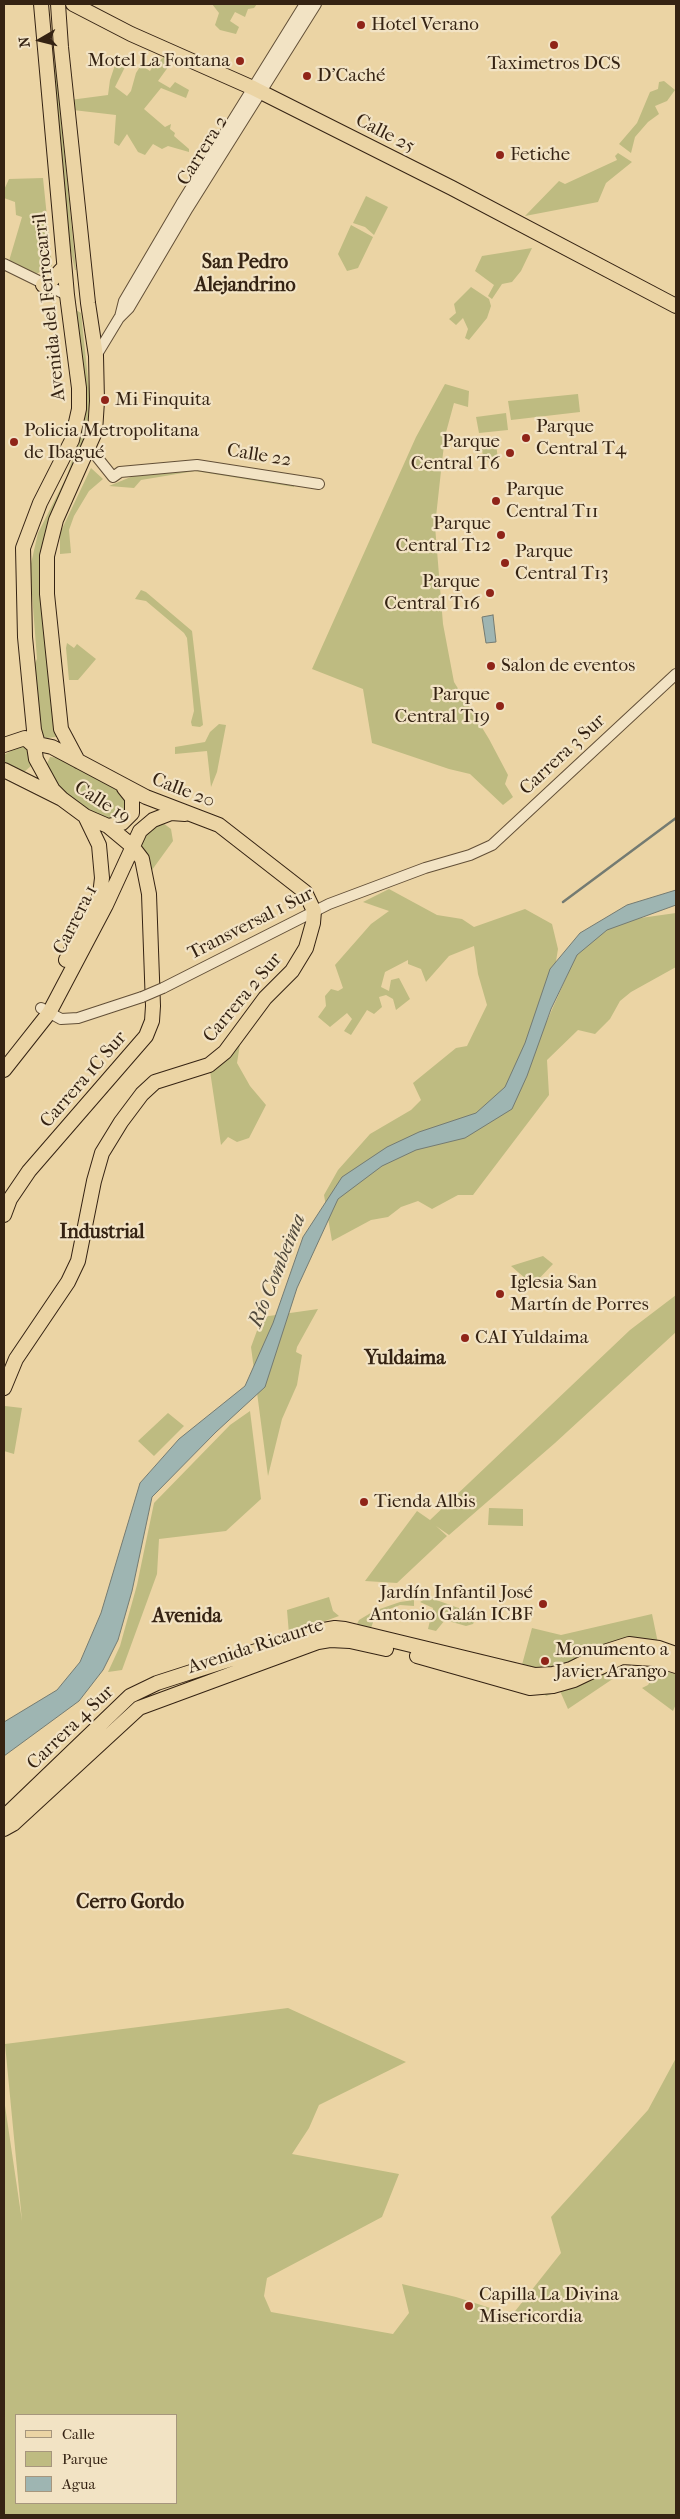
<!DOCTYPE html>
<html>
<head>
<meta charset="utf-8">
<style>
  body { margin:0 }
  #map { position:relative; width:680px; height:2519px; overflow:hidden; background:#ebd4a4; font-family:"IM FELL French Canon",serif }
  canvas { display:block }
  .frame { position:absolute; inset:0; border:5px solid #352313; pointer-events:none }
  .legend { position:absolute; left:15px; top:2414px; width:162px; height:90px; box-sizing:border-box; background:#f2e3c4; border:1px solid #a6967d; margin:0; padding:6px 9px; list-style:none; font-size:15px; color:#352313 }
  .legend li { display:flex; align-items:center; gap:10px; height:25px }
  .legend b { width:25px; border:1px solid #a6967d }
  .north { position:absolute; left:15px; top:15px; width:50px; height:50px; -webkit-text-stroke:4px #f2e3c4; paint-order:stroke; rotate:262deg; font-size:14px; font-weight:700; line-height:20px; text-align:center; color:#352313 }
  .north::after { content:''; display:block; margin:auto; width:18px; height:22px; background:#352313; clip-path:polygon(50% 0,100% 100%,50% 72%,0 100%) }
</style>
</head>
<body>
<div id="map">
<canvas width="680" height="2519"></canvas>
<div class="frame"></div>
<ul class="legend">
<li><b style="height:6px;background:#ebd4a4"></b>Calle</li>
<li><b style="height:14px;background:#bebb81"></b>Parque</li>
<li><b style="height:14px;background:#9eb5b2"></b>Agua</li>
</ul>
<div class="north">N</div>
</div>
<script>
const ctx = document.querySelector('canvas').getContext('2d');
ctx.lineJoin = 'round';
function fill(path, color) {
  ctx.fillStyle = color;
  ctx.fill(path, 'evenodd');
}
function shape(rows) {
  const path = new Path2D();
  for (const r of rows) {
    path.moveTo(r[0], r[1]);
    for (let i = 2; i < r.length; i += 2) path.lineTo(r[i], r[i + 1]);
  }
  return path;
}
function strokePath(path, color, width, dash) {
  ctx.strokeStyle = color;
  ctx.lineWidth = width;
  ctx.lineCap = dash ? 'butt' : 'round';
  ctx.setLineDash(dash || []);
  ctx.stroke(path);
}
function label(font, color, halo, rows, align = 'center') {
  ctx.font = font + ' "IM FELL French Canon",serif';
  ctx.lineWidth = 4.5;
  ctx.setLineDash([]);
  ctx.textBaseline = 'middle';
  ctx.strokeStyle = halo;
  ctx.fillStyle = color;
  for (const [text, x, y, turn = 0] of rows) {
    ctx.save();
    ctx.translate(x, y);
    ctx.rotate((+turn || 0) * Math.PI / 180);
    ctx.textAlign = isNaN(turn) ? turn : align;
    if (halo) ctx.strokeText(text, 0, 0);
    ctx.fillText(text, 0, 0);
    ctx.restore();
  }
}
fill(shape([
  [212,4,257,4,254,8,248,9,245,17,235,12,230,21,239,27,236,34,220,30,215,25,219,13],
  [48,25,57,79,76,270,75,270,68,238],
  [163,52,174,56,174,64,171,63,158,81,170,88,175,82,189,90,186,98,161,88,144,109,165,127,171,124,170,129,175,133,174,136,189,149,189,152,168,146,162,149,153,144,145,155,138,152,127,134,119,146,114,143,116,115,73,110,70,100,108,95,110,80,118,56,127,63,115,87,127,96,131,91,136,73,141,65,150,71,154,64,163,58],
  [664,81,675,90,667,101,655,106,659,114,648,122,635,137,631,153,619,144,637,123,650,92,658,89,659,82],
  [618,153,632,162,606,183,598,202,525,216,559,181,565,184,617,160,615,156],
  [43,178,52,266,36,274,9,261,22,217,16,215,15,202,4,198,4,190,9,179],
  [366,196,388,207,374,235,365,227,353,223],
  [351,225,373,237,358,268,347,271,338,254],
  [532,248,521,271,512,282,502,284,492,299,488,296,494,285,475,271,482,256],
  [471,287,489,299,491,306,487,318,469,340,465,338,468,329,463,318,456,325,449,319,456,313,454,304],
  [76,310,81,313,90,398,87,428,82,452,51,519,40,554,40,571,56,737,47,738,40,736,34,665,37,659,30,568,38,533,67,476,82,428],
  [445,384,469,391,468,407,454,403,445,436,441,471,435,526,443,624,454,682,489,739,508,775,505,784,513,797,503,805,470,774,449,769,372,743,363,689,312,669,416,437],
  [578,394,580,412,511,420,508,401],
  [506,413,508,430,479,433,476,417],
  [495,437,498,459,484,461,480,439],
  [91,468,103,479,89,491,74,516,69,530,71,553,60,554,60,533],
  [196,469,294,483,294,487,195,471,141,480,134,488,109,486,138,474],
  [141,590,146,592,192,631,203,725,200,727,192,726,191,722,194,711,187,638,184,633,146,601,135,599],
  [67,643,74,648,77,644,96,659,78,680,69,680,66,648],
  [219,724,226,725,217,772,211,787,207,751,175,754,175,747,205,742,210,732],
  [21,745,26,746,32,765,23,773,4,763,4,755],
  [50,757,61,758,122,792,127,800,125,812,117,820,106,819,64,795,46,766],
  [163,823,171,829,173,841,152,870,141,845,147,829],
  [389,889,437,915,462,919,474,927,525,909,552,924,558,949,546,1023,578,951,612,922,676,913,676,967,631,992,620,1001,610,1019,595,1034,578,1030,547,1060,549,1095,473,1195,458,1195,432,1209,418,1201,401,1207,388,1217,371,1220,332,1241,324,1195,338,1170,370,1134,411,1110,421,1100,413,1083,456,1048,467,1046,487,1005,478,974,474,946,449,956,426,982,421,969,408,964,408,960,385,972,381,987,389,991,391,980,399,978,410,999,396,1010,393,999,386,995,379,997,382,1007,374,1014,367,1010,351,1035,344,1031,352,1019,347,1013,330,1027,318,1017,326,1006,325,996,331,989,338,991,343,988,335,965,371,924,389,911,363,902],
  [240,1044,237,1063,250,1086,266,1105,249,1138,237,1142,228,1137,221,1145,210,1071],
  [543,1256,553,1264,533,1285,511,1266],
  [676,1295,676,1332,555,1443,449,1535,436,1526,447,1536,397,1583,365,1581,417,1511,430,1520,630,1330],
  [318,1309,297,1347,296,1352,302,1355,297,1385,282,1419,268,1476,251,1347,262,1317],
  [5,1406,22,1408,14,1454,4,1451],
  [250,1411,261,1499,226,1531,159,1539,157,1574,122,1670,108,1672,120,1646,137,1585,154,1503,230,1425],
  [168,1413,184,1426,154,1456,138,1441],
  [489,1508,523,1509,523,1526,488,1525],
  [329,1597,333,1611,339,1616,289,1634,287,1610],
  [428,1597,478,1615,473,1624,466,1626,445,1620,436,1631,428,1629,433,1608,420,1602],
  [414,1600,414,1606,400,1605,376,1614,371,1628,359,1627,357,1624,359,1620,374,1611,400,1602],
  [652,1614,659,1648,553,1674,520,1672,532,1628,561,1635],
  [621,1663,620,1674,568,1709,560,1691,546,1696,542,1690],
  [657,1669,676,1674,676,1704,673,1711,642,1688,648,1685],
  [288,2008,406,2062,319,2105,309,2128,292,2154,399,2174,382,2217,267,2278,264,2296,271,2312,393,2334,409,2313,402,2284,456,2297,512,2315,561,2253,551,2217,648,2110,676,2058,676,2515,4,2515,4,2099,22,2221,5,2044],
  [176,2415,176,2503,16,2503,16,2415]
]), '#bebb81');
const water = shape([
  [493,615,496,642,486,643,482,617,493,615],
  [676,890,676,905,607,930,577,955,551,1009,527,1076,512,1109,465,1138,416,1150,382,1166,338,1199,297,1288,265,1387,216,1432,152,1497,132,1591,118,1640,103,1670,79,1701,4,1756,4,1722,57,1690,80,1662,101,1613,140,1483,179,1439,245,1386,273,1323,303,1237,342,1177,387,1147,419,1132,476,1113,505,1087,525,1043,550,969,580,933,627,905,676,890]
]);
fill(water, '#9eb5b2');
strokePath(water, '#747b72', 1);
strokePath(shape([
  [563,902,676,818]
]), '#747b72', 2.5);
const minor = shape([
  [4,264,67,295],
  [120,317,124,301,181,204,305,4],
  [96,356,119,318,129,308,188,208,316,4],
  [89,447,113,477,120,472,197,465,319,484],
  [163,988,329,904,425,868,470,855,492,845,676,674],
  [41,1008,61,1019,78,1018,142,997]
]);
const major = shape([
  [58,4,61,47,88,303,96,356,97,401,95,432,56,520,47,556,47,594,61,729,78,761],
  [73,4,131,34,253,88,452,188,676,306],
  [43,285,50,282,64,267],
  [38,744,34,730,25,637,23,548,40,503,72,440,79,409,79,388,67,295,41,4],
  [4,745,25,738,34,746],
  [4,770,62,799,85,816,108,826,132,846,142,859,149,894,153,1006,152,1021,146,1036,29,1171,10,1199,4,1215],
  [108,826,122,823,132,813,132,798,124,788],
  [66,960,100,895,102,878,99,845,85,816],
  [4,1070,49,1013,106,905,140,831,153,820,171,813,185,814],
  [4,1388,16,1359,68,1282,78,1261,94,1181,102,1153,121,1122,142,1094,155,1082,209,1065,225,1052,265,998,292,971,306,948,313,923,314,911,305,892,219,825,146,797,52,747,38,744,34,746,36,759,53,790,62,799],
  [417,1656,530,1688,553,1686,574,1680,622,1657,654,1659,676,1666],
  [4,1817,130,1696,157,1683,318,1631,335,1628,345,1629,535,1675,553,1674,571,1669,607,1651,629,1644,659,1648,676,1654],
  [4,1829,13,1824,139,1708,318,1642,330,1640,350,1641,386,1649]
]);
strokePath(minor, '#624f37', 12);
strokePath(major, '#352313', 16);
strokePath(minor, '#f2e3c4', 10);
strokePath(major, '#ebd4a4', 14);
const minorBridge = shape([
  [142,997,163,988]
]);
strokePath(minorBridge, '#624f37', 12, []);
strokePath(minorBridge, '#f2e3c4', 10);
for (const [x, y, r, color] of [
  [361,25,5,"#8f2418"],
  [554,45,5,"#8f2418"],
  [240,61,5,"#8f2418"],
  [307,76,5,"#8f2418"],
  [500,155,5,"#8f2418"],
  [105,400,5,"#8f2418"],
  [526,438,5,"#8f2418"],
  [14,442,5,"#8f2418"],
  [510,453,5,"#8f2418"],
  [496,501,5,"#8f2418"],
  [501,535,5,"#8f2418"],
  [505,563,5,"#8f2418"],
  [490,593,5,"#8f2418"],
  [491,666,5,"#8f2418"],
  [500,706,5,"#8f2418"],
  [500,1294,5,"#8f2418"],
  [465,1338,5,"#8f2418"],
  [364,1502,5,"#8f2418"],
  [543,1604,5,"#8f2418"],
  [545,1661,5,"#8f2418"],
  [469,2306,5,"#8f2418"]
]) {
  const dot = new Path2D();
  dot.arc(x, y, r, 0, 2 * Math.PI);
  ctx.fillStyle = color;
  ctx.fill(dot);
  strokePath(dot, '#f2e3c4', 2);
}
label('19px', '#352313', '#f2e3c4', [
  ["Hotel Verano",371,25],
  ["Motel La Fontana",230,61,"right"],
  ["Taximetros DCS",554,64,"center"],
  ["D'Caché",317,76],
  ["Fetiche",510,155],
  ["Mi Finquita",115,400],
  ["Parque",536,427],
  ["Central T4",536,449],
  ["Policia Metropolitana",24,431],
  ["de Ibagué",24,453],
  ["Parque",500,442,"right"],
  ["Central T6",500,464,"right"],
  ["Parque",506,490],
  ["Central T11",506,512],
  ["Parque",491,524,"right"],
  ["Central T12",491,546,"right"],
  ["Parque",515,552],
  ["Central T13",515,574],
  ["Parque",480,582,"right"],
  ["Central T16",480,604,"right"],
  ["Salon de eventos",501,666],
  ["Parque",490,695,"right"],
  ["Central T19",490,717,"right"],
  ["Iglesia San",510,1283],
  ["Martín de Porres",510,1305],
  ["CAI Yuldaima",475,1338],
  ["Tienda Albis",374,1502],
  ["Jardín Infantil José",533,1593,"right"],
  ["Antonio Galán ICBF",533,1615,"right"],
  ["Monumento a",555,1650],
  ["Javier Arango",555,1672],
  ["Capilla La Divina",479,2295],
  ["Misericordia",479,2317]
], 'left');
label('19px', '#352313', '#f2e3c4', [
  ["Calle 25",385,134,27],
  ["Carrera 2",203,151,-58],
  ["Avenida del Ferrocarril",50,307,-96],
  ["Calle 22",259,456,9],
  ["Carrera 3 Sur",563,755,-43],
  ["Calle 20",183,791,21],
  ["Calle 19",102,803,33],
  ["Carrera 1",76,920,-63],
  ["Transversal 1 Sur",251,924,-27],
  ["Carrera 2 Sur",243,998,-50],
  ["Carrera 1C Sur",84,1080,-49],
  ["Avenida Ricaurte",256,1647,-18],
  ["Carrera 4 Sur",71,1728,-44]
]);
label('bold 20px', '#352313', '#f2e3c4', [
  ["San Pedro",245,263],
  ["Alejandrino",245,286],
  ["Industrial",102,1233],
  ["Yuldaima",405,1359],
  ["Avenida",187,1617],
  ["Cerro Gordo",130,1903]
]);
label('italic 20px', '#4f483b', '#f2e3c4', [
  ["Río Combeima",278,1271,-68]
]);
</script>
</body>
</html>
